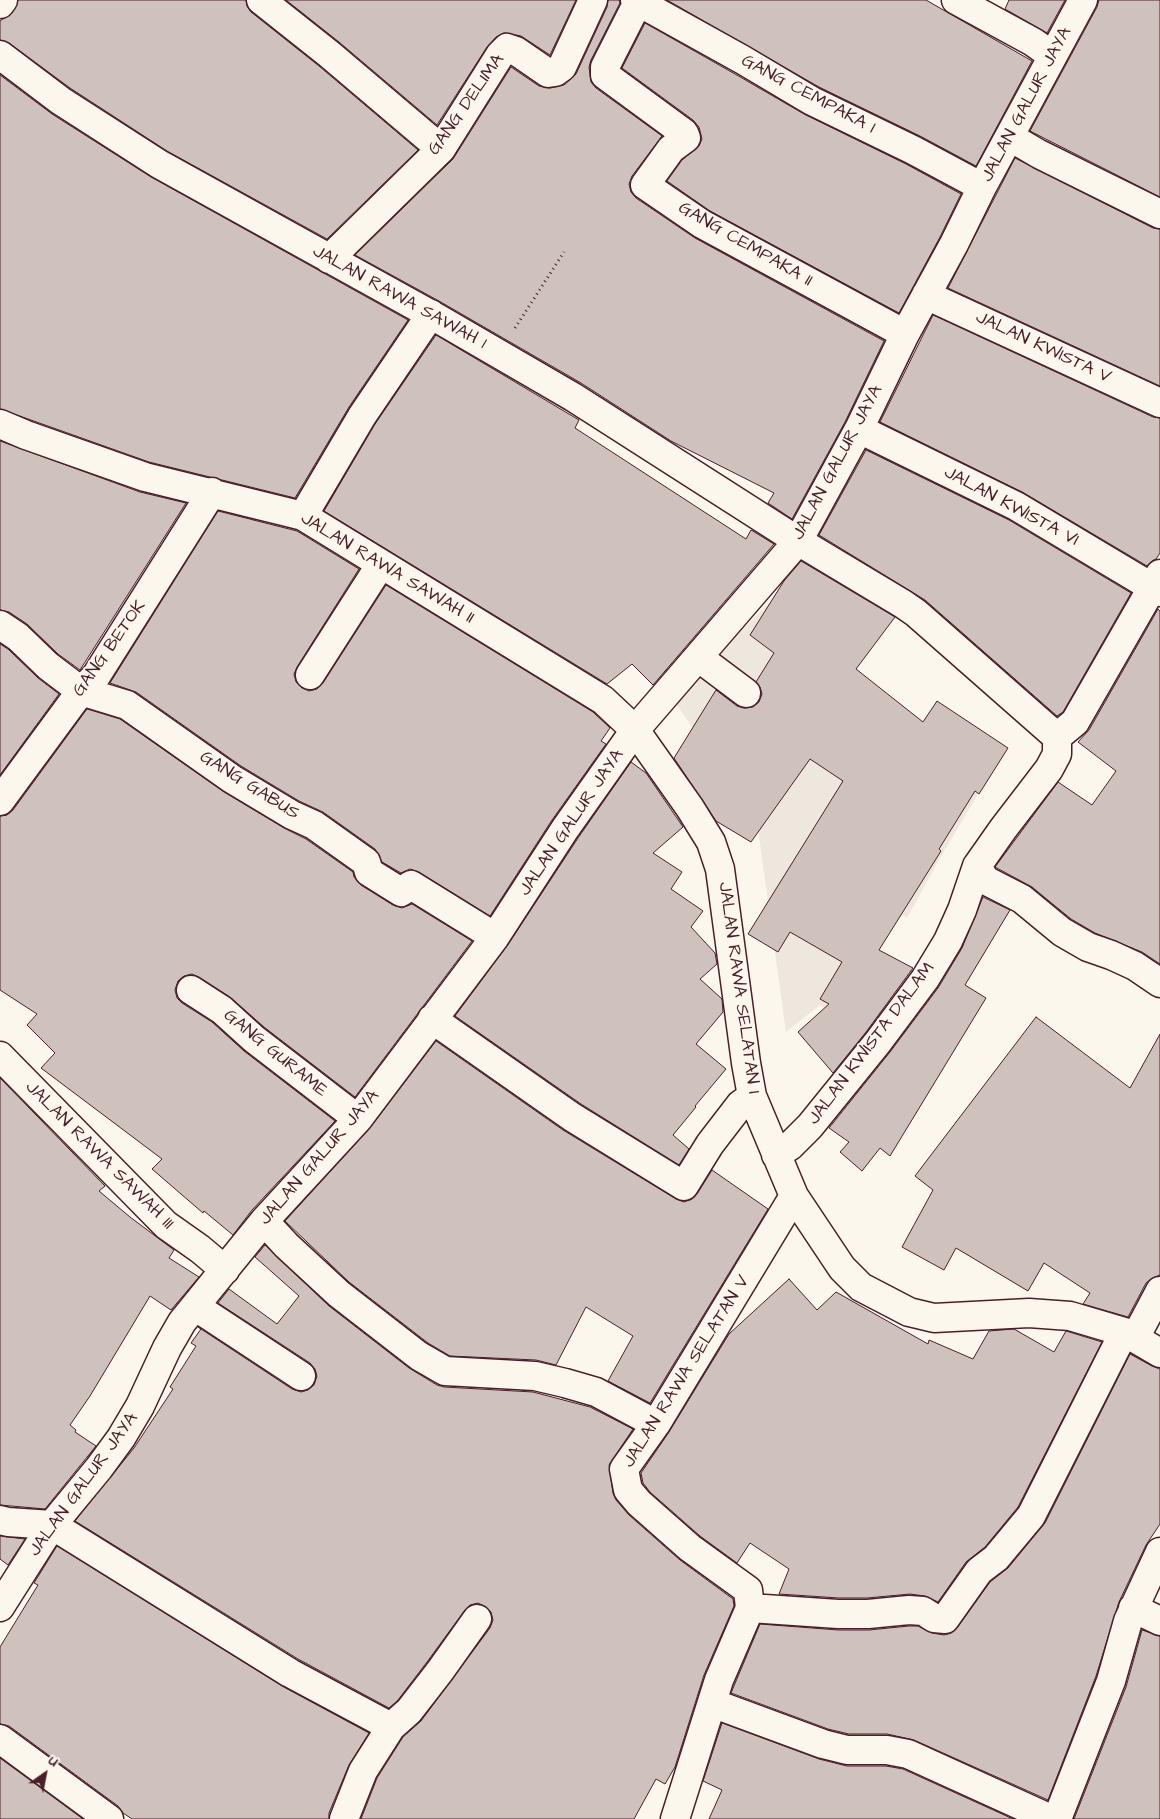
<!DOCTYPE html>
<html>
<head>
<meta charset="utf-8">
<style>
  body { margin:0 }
  #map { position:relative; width:1160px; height:1819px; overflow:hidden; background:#fbf7ec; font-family:"Architects Daughter",sans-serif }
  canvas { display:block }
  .north { position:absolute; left:20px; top:1749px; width:50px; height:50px; -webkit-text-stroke:4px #fbf7ec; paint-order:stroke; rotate:33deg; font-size:14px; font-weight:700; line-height:20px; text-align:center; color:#4a1f2b }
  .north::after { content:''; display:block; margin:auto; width:18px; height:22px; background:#4a1f2b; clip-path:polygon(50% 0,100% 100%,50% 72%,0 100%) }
</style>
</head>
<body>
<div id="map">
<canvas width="1160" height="1819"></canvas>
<div class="north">U</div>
</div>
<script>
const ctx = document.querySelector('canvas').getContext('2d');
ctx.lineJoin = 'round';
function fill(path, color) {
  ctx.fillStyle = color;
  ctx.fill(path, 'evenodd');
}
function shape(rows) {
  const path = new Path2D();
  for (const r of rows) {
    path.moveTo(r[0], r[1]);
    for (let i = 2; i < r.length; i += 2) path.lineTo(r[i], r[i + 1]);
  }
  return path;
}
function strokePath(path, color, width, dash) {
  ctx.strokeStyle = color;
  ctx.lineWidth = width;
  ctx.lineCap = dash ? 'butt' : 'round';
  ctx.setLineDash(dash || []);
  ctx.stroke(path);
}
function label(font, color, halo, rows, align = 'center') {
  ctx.font = font + ' "Architects Daughter",sans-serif';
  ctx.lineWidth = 4;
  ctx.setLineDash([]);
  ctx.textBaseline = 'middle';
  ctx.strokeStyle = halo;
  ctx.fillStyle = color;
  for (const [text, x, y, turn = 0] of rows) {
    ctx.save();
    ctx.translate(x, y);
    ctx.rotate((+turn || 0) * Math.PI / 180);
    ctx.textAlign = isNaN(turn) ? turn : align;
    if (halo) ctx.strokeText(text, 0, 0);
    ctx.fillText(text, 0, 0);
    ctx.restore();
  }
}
fill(shape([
  [769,603,852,670,983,786,944,851,907,918,889,905,835,1015,820,1005,786,1032,757,822,673,699]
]), '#eee7de');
const building = shape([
  [18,0,246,0,247,6,251,12,319,66,418,150,327,239,167,151,70,88,9,43,0,40,0,21,12,13,18,0],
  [286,0,576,0,550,55,521,36,504,33,496,37,487,47,437,125,339,42,286,0],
  [608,0,619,0,620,3,591,60,589,67,591,82,596,88,662,136,632,176,629,184,631,192,636,198,695,238,884,341,845,422,792,519,768,503,774,493,671,441,581,383,439,301,355,255,453,159,511,67,539,86,550,88,564,85,571,79,576,74,607,7,608,0],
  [667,0,926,0,1032,61,976,166,920,136,819,87,667,0],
  [1009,0,1065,0,1047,33,1005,9,1009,0],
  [1099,0,1160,0,1160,197,1030,131,1097,7,1099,0],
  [645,23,735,74,804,114,906,164,961,194,940,237,899,313,710,211,667,181,682,160,699,146,702,139,699,127,693,120,622,68,645,23],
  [0,75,52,114,151,177,408,320,349,407,295,498,149,462,0,409,0,75],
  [1015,158,1153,228,1160,229,1160,386,948,288,1015,158],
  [933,315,1153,417,1160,418,1160,553,1156,559,1152,561,1147,566,1024,493,880,422,933,315],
  [436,335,579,420,575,428,746,539,751,530,774,544,653,685,632,664,607,684,324,511,375,424,436,335],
  [0,441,140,492,186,503,80,670,58,654,27,624,9,612,0,610,0,441],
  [866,450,1009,520,1131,593,1063,712,1057,716,925,600,819,535,866,450],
  [218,511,297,531,359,569,297,667,294,674,296,682,302,688,309,691,317,689,323,683,386,585,593,712,610,728,601,741,606,744,552,820,490,916,419,872,410,869,401,873,382,862,375,849,323,812,299,801,241,766,136,692,110,683,218,511],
  [801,561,895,617,856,669,923,722,937,701,1008,748,979,794,975,791,939,849,941,851,879,950,913,968,866,1032,833,1073,798,1032,829,1004,820,999,842,962,790,932,778,952,748,934,843,781,810,759,751,842,716,821,674,758,716,690,737,706,744,708,753,707,759,702,762,694,760,687,756,682,774,653,750,635,784,581,801,561],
  [1158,609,1160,611,1160,964,1142,952,1095,933,1071,919,1032,887,995,867,1058,782,1092,805,1116,771,1078,742,1089,730,1158,609],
  [0,644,8,649,38,678,59,694,0,775,0,644],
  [87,709,120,719,224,792,284,828,306,839,353,872,354,877,361,885,393,905,402,908,412,904,472,941,355,1097,264,1027,230,997,199,977,192,974,184,976,178,981,175,990,177,998,182,1003,212,1022,244,1051,335,1121,252,1210,233,1235,204,1211,203,1213,152,1169,162,1159,41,1068,55,1053,27,1025,37,1014,0,990,0,816,7,815,13,810,87,709],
  [631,762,646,773,683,827,653,853,682,872,671,889,703,911,691,927,715,953,717,964,700,979,722,999,723,1012,696,1044,726,1069,695,1106,696,1107,673,1135,689,1149,679,1165,581,1104,455,1016,507,946,578,838,631,762],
  [983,897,1010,910,965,985,986,998,890,1156,880,1148,862,1171,840,1152,849,1142,829,1128,890,1052,938,988,962,948,983,897],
  [1036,1017,1130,1088,1160,1034,1160,1275,1152,1278,1146,1283,1128,1317,1083,1304,1090,1293,1044,1263,1028,1291,956,1248,944,1270,902,1247,933,1190,915,1176,1036,1017],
  [436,1041,563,1130,676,1199,684,1202,692,1199,697,1194,712,1170,768,1209,650,1403,608,1381,633,1336,586,1307,556,1365,536,1360,450,1356,428,1343,349,1282,285,1221,370,1128,436,1041],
  [0,1078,105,1186,99,1191,130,1217,174,1250,169,1258,199,1277,171,1310,150,1296,90,1396,70,1425,76,1430,75,1432,96,1446,45,1509,0,1505,0,1078],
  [265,1245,329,1306,409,1368,437,1385,444,1387,533,1392,590,1407,633,1429,609,1465,613,1493,616,1500,629,1515,680,1560,733,1599,734,1606,704,1675,675,1767,665,1784,656,1779,634,1819,361,1819,377,1778,403,1737,421,1721,490,1628,493,1620,491,1612,486,1607,478,1603,470,1605,465,1610,427,1662,398,1700,389,1708,298,1659,75,1521,134,1448,173,1389,170,1387,196,1346,191,1343,201,1329,198,1327,292,1389,301,1392,308,1390,314,1385,317,1376,315,1369,310,1363,218,1303,229,1289,277,1324,299,1296,255,1257,265,1245],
  [789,1279,817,1310,836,1292,928,1344,929,1340,973,1359,989,1331,1014,1329,1054,1352,1066,1331,1102,1342,1018,1507,985,1547,966,1562,938,1602,925,1596,910,1594,867,1598,839,1598,779,1594,789,1569,750,1543,737,1563,700,1536,650,1492,643,1483,641,1473,669,1432,729,1334,789,1279],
  [1130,1354,1152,1366,1160,1369,1160,1524,1146,1545,1119,1602,1096,1676,1048,1800,914,1740,887,1734,849,1734,828,1729,731,1693,760,1624,838,1630,869,1630,909,1626,918,1626,932,1633,944,1635,951,1633,957,1628,990,1582,1008,1568,1045,1523,1130,1354],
  [0,1536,25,1539,8,1565,0,1559,0,1536],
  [57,1546,282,1686,369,1733,349,1765,329,1813,329,1819,132,1819,123,1813,118,1806,9,1726,0,1724,0,1647,38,1585,34,1583,57,1546],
  [1142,1630,1160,1636,1160,1819,1074,1819,1126,1687,1142,1630],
  [722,1723,819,1759,847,1766,886,1766,903,1769,1013,1819,709,1819,722,1790,703,1781,722,1723],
  [0,1758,83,1819,0,1819,0,1758]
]);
fill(building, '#cfc2bc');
strokePath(building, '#4a1f2b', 1);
const minor = shape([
  [261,0,329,54,441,149],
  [635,0,743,60,812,101,913,150,982,187],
  [956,0,1033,42,1053,56],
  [638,2,605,67,605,75,684,133,686,138,671,149,645,185,702,224,905,334],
  [0,4,3,0],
  [0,55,61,101,159,164,437,318,573,397,798,541,903,604,916,613,1057,737,1057,754,1049,769,1003,829,977,866,962,910,948,941,925,979,878,1042,810,1126,790,1146,776,1155],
  [1010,137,1039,154,1160,214],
  [329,259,441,149,500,55,507,48,516,51,548,73,555,72,562,67,593,0],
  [926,295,1160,403],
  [0,424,26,435,145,477,303,516,603,700,635,730,690,808,711,842,720,869,746,1063,752,1096,794,1196,842,1268,861,1287,909,1312,934,1318,1029,1313,1070,1316,1124,1332,1160,1353],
  [859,429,1016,506,1160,592],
  [303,516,362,416,431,314],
  [0,625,18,637,48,666,81,691,127,705,232,779,292,815,314,825,366,862,369,872,401,892,411,885,495,937],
  [698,657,746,693],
  [310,675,381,564],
  [1057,737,1075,722,1160,574],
  [0,801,81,691,96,676,212,492],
  [977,866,985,880,1022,899,1062,932,1088,947,1111,955,1135,966,1160,983],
  [191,990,222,1010,254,1039,358,1119],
  [432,1019,572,1117,684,1186,710,1144,740,1105,752,1096],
  [0,1056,166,1225,200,1249,225,1270],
  [264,1221,286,1245,339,1294,419,1356,445,1371,535,1376,565,1383,596,1392,656,1424],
  [196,1307,301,1376],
  [1135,1338,1160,1291],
  [0,1520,8,1522,52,1525,290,1673,391,1727],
  [0,1607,52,1525,99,1468,121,1438,140,1406,167,1348,182,1322,264,1221,358,1119,495,937,565,829,635,730,798,541,859,429,905,334,954,244,982,187,1083,0],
  [750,1608,838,1614,868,1614,909,1610,923,1611,934,1618,945,1619,979,1571,996,1558,1031,1516,1124,1332],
  [1133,1608,1160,1621],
  [712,1703,823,1744,847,1750,887,1750,908,1754,1051,1819],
  [0,1739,109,1819],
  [344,1819,363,1771,391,1727,409,1711,440,1671,477,1619],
  [675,1819,719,1680,750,1608,748,1590,690,1548,639,1503,628,1490,624,1469,656,1424,794,1196],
  [1057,1819,1111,1681,1128,1621,1160,1552]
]);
strokePath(minor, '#4a1f2b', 31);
strokePath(shape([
  [515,328,564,252]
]), '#4a1f2b', 3, [1, 4]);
strokePath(minor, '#fbf7ec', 28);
label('18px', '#4a1f2b', '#fbf7ec', [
  ["GANG CEMPAKA I",808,95,28],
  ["GANG DELIMA",467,105,-55],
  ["JALAN GALUR JAYA",1027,105,-62],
  ["GANG CEMPAKA II",745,245,30],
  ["JALAN RAWA SAWAH 1",399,298,29],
  ["JALAN KWISTA V",1043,348,25],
  ["JALAN GALUR JAYA",838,463,-62],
  ["JALAN KWISTA VI",1011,507,28],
  ["JALAN RAWA SAWAH II",387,569,31],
  ["GANG BETOK",110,649,-55],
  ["GANG GABUS",249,786,32],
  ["JALAN GALUR JAYA",572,823,-56],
  ["JALAN RAWA SELATAN I",738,988,82],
  ["JALAN KWISTA DALAM",872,1044,-53],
  ["GANG GURAME",275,1054,39],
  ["JALAN RAWA SAWAH III",99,1156,45],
  ["JALAN GALUR JAYA",320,1158,-49],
  ["JALAN RAWA SELATAN V",687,1372,-58],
  ["JALAN GALUR JAYA",84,1485,-54]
]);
</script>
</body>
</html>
